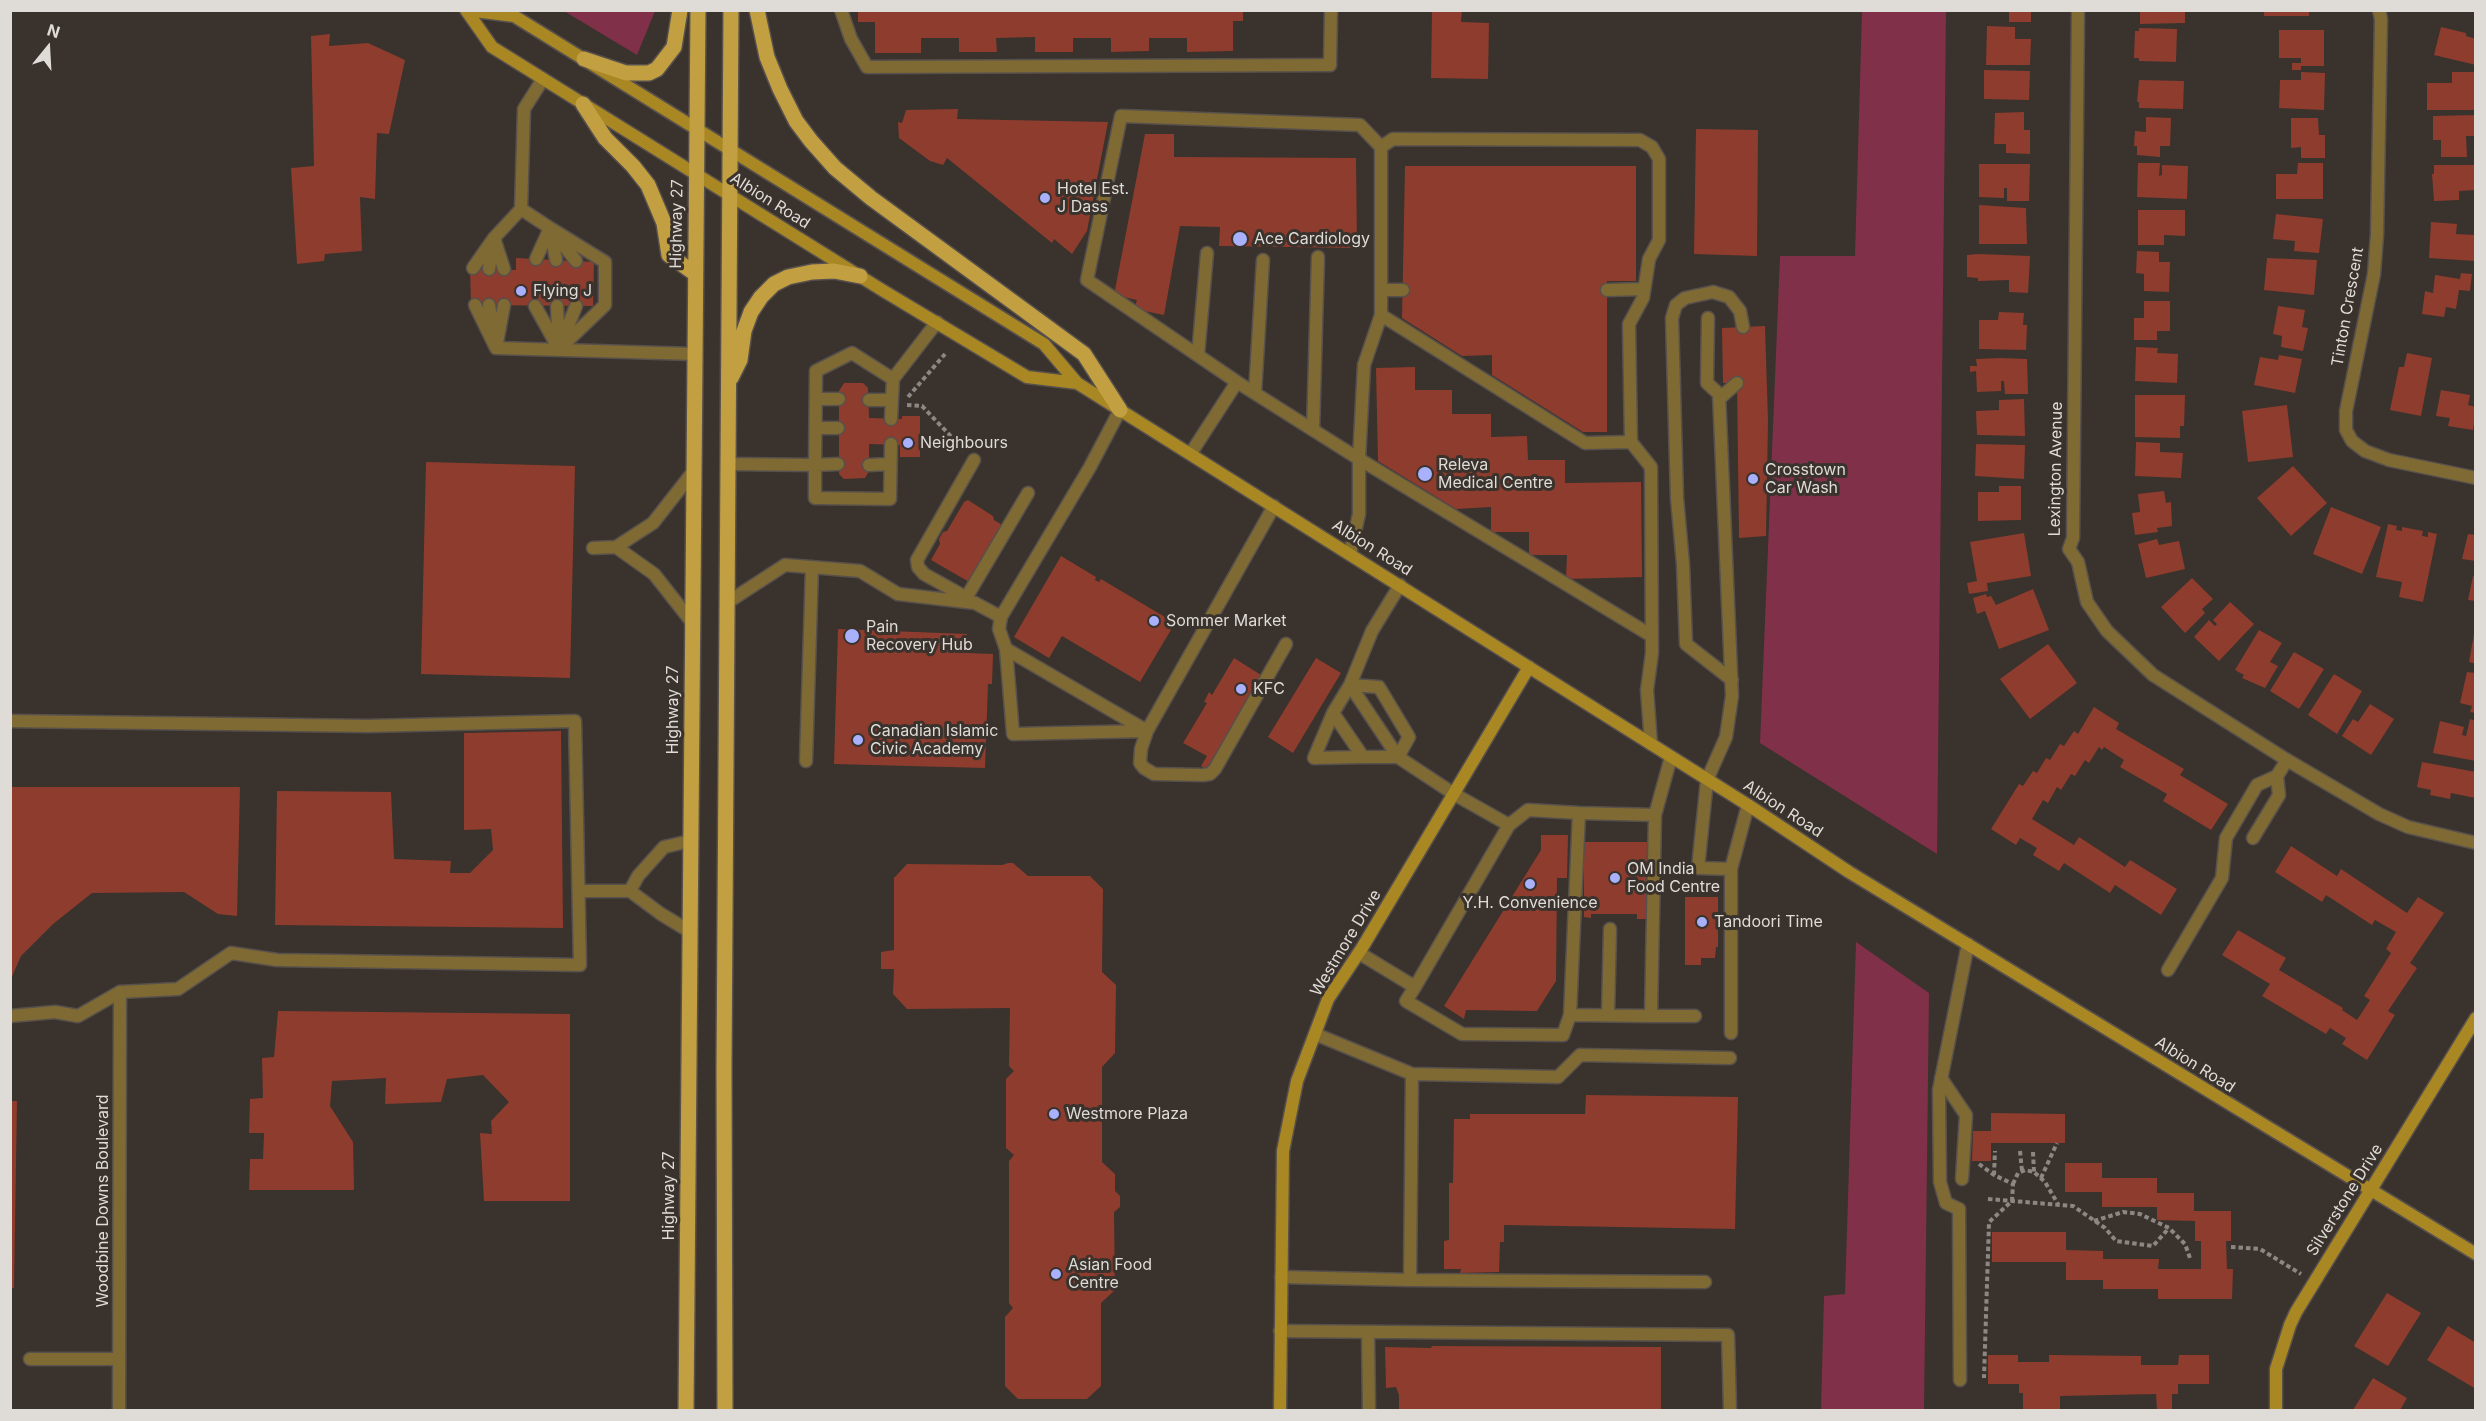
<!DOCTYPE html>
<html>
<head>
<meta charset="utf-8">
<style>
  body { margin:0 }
  #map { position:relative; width:2486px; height:1421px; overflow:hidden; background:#39322d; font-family:Inter,sans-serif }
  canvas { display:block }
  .frame { position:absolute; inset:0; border:12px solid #dfdbd7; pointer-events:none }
  .north { position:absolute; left:18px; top:18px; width:60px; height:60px; -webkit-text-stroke:4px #39322d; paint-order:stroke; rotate:18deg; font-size:16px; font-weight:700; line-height:24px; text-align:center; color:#dfdbd7 }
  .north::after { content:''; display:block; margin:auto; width:21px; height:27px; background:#dfdbd7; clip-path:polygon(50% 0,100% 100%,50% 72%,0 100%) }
</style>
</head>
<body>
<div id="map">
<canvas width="2486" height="1421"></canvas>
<div class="frame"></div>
<div class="north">N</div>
</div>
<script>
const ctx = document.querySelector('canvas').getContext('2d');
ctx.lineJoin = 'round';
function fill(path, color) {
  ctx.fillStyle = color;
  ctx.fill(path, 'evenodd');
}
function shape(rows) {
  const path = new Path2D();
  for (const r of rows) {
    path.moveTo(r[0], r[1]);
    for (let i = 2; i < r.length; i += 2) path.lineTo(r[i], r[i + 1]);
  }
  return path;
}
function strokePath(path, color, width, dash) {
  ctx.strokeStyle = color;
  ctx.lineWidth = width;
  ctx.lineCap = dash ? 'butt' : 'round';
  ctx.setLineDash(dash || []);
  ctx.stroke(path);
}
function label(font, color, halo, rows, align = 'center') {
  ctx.font = font + ' Inter,sans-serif';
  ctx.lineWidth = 6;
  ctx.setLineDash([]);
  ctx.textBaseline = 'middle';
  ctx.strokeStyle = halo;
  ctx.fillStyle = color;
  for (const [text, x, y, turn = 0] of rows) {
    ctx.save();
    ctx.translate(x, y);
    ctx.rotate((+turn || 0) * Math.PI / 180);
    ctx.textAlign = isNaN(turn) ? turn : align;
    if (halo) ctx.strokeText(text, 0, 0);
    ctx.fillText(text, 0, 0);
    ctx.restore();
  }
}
fill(shape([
  [564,11,655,11,637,55],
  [1862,11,1946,11,1937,854,1760,743,1780,256,1855,256],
  [1856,942,1929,993,1924,1410,1821,1410,1824,1296,1845,1294]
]), '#803149');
fill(shape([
  [858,10,1243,10,1243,21,1233,21,1233,51,1187,52,1187,38,1149,38,1149,51,1111,52,1111,38,1073,38,1073,52,1035,52,1035,37,996,38,997,52,959,52,959,38,921,38,921,53,875,53,875,22,858,22],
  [1432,10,1462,10,1461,22,1489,23,1488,79,1431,78],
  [2009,10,2031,10,2031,22,2009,22],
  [2140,10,2185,10,2185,23,2140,24],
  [2264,10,2309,10,2309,16,2264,16],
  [1987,26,2015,27,2015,39,2031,39,2030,65,1986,65],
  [2441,27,2466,33,2466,36,2476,39,2476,65,2434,55],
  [2139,28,2177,29,2176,62,2139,61,2139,58,2134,58,2135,31,2139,31],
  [2279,30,2324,30,2324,66,2301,66,2301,70,2292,70,2292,63,2301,63,2301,58,2279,58],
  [330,34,329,46,368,43,405,60,389,134,377,133,375,199,360,197,362,251,325,254,324,261,297,264,291,168,314,166,311,36],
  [1984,70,2030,71,2029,100,1984,99],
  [2301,72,2325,73,2324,110,2279,108,2280,80,2301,80],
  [2452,72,2476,72,2476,110,2427,110,2427,83,2452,83],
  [2139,80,2184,81,2183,109,2139,108,2139,102,2137,102],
  [958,109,957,119,1108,122,1087,231,1072,254,1054,239,1052,243,947,158,943,165,930,161,899,138,898,122,902,123,906,110],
  [2024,112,2024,130,2030,130,2030,154,2006,153,2006,144,1994,144,1995,113],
  [2476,115,2476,136,2466,136,2467,157,2441,157,2441,140,2433,140,2433,116],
  [2146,117,2171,118,2170,146,2160,146,2160,157,2137,155,2137,146,2134,146,2135,131,2146,132],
  [2291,118,2318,118,2319,135,2325,135,2325,158,2301,158,2301,147,2291,148],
  [1696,129,1758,130,1757,256,1694,254],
  [1145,134,1174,134,1174,157,1356,158,1357,248,1219,246,1220,227,1180,226,1164,315,1134,309,1137,300,1114,295],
  [2138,163,2160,163,2159,176,2162,175,2162,165,2188,166,2187,199,2137,197],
  [2298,163,2323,163,2323,199,2276,199,2276,174,2297,174],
  [1979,164,2030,164,2029,201,2007,201,2007,188,2004,188,2004,198,1979,197],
  [2434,165,2476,165,2476,190,2459,191,2459,200,2434,201,2432,174,2434,174],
  [1405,166,1636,166,1636,281,1607,281,1607,432,1583,432,1492,375,1492,355,1462,356,1402,318],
  [1979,205,2026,208,2027,244,1979,244],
  [2138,210,2185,210,2185,236,2164,235,2164,245,2138,245],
  [2276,214,2323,219,2319,253,2294,251,2295,241,2273,239],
  [2431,222,2457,224,2456,234,2476,235,2476,261,2429,258],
  [2137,251,2159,252,2159,262,2170,262,2169,292,2144,291,2144,274,2136,273],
  [1978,254,2030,256,2028,293,2009,292,2009,280,1978,281,1978,278,1967,277,1967,255],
  [516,258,594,262,593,306,471,305,470,268,516,270],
  [2267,258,2317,260,2314,295,2264,290],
  [2461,273,2472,274,2470,291,2459,290,2456,309,2446,307,2444,317,2422,314,2425,291,2433,293,2435,275,2460,279],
  [2144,301,2170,301,2170,331,2157,331,2157,340,2134,340,2134,318,2144,318],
  [2278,306,2305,310,2302,327,2308,328,2303,351,2281,347,2282,336,2273,334],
  [1999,312,2024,313,2023,325,2027,325,2026,350,1979,349,1979,320,1998,320],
  [1765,326,1768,421,1766,536,1739,538,1737,383,1723,383,1722,328],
  [2136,347,2158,348,2157,353,2178,354,2177,383,2135,381],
  [2407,353,2432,358,2421,416,2390,410,2399,367,2404,367],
  [2279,355,2302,359,2295,393,2254,385,2260,357,2278,360],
  [2001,358,2027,359,2028,394,2005,394,2004,381,2001,381,2001,391,1977,392,1976,371,1970,372,1970,366,1977,366,1976,359],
  [1415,367,1415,390,1452,390,1452,414,1491,414,1491,437,1527,436,1528,460,1565,460,1565,483,1641,482,1642,577,1566,579,1567,555,1529,555,1529,532,1491,532,1491,507,1456,509,1378,461,1376,368],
  [844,383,863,383,868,388,869,418,902,419,902,416,920,416,920,457,900,457,900,445,869,444,869,471,865,478,844,479,839,474,839,391],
  [2441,390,2470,395,2468,405,2476,407,2473,430,2448,426,2450,418,2436,416],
  [2135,395,2185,395,2184,426,2180,426,2180,438,2135,437],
  [2024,399,2025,436,1977,435,1976,411,1999,410,1999,400],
  [2287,405,2293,457,2248,462,2242,411],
  [2136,442,2160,443,2160,452,2183,453,2181,478,2135,476],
  [1976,444,2025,445,2024,479,1975,476],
  [426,462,575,466,570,678,421,674],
  [2293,466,2327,503,2291,536,2257,498],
  [1999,486,2021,486,2021,520,1978,521,1978,492,1999,492],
  [2164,491,2166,503,2171,502,2172,526,2157,528,2158,532,2135,535,2132,513,2140,512,2138,494],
  [968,500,993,516,994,520,1004,526,971,583,931,560,940,544,939,539,943,532,947,531,964,502],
  [2331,507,2381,527,2362,574,2313,554],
  [2388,524,2397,526,2396,530,2402,531,2402,527,2423,531,2422,536,2428,537,2428,532,2437,534,2423,602,2399,597,2402,582,2376,577],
  [2024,533,2031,576,1987,583,1988,591,1969,594,1967,583,1977,581,1970,542],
  [2468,534,2476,535,2476,561,2462,559],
  [2157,539,2159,545,2179,541,2185,569,2146,578,2138,544],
  [1061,556,1096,577,1095,580,1099,582,1101,579,1175,623,1140,682,1062,636,1049,658,1014,637],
  [2473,576,2476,577,2476,601,2468,600],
  [2192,578,2213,599,2202,609,2205,613,2185,633,2161,607],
  [2033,589,2049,630,1999,649,1985,611,1977,614,1973,598,1986,594,1987,597,1991,596,1996,605],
  [2230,602,2254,624,2219,661,2194,637,2209,620,2215,626,2217,624,2213,620],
  [838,629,967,634,967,653,993,654,992,684,988,684,985,768,834,764],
  [2259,630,2282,643,2270,662,2278,666,2265,688,2242,678,2244,675,2235,670],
  [2474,634,2476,634,2476,664,2469,662],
  [2048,644,2077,683,2030,719,2000,679],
  [2294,652,2324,669,2299,709,2270,691],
  [1234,658,1261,675,1237,717,1240,719,1208,770,1201,766,1207,756,1183,743,1207,703,1204,702,1209,692,1212,695],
  [1316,658,1341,673,1293,753,1268,737],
  [2467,672,2476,673,2476,713,2470,712,2472,706,2460,703],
  [2334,674,2362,691,2337,734,2308,715],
  [2370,704,2394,719,2371,755,2342,736,2353,719,2358,722],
  [2094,707,2119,723,2116,729,2184,769,2180,775,2228,804,2211,830,2163,801,2167,794,2120,767,2124,760,2104,747,2102,750,2099,747,2089,763,2085,760,2075,776,2071,774,2061,790,2057,787,2048,803,2043,800,2032,819,2074,845,2079,837,2125,867,2130,860,2177,889,2161,915,2115,885,2110,893,2064,863,2059,871,2033,855,2037,848,2020,838,2016,845,1991,829,2019,784,2023,786,2033,771,2037,773,2046,758,2050,760,2060,744,2064,746,2074,731,2078,734],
  [2470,719,2476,721,2476,761,2433,753,2440,721,2464,727,2462,735,2466,736],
  [561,731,563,928,275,925,277,791,391,792,394,859,451,861,450,873,470,873,493,850,491,829,464,830,464,733],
  [2422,762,2476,772,2475,798,2451,793,2450,799,2430,795,2431,790,2417,787],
  [10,787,240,787,237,916,218,914,184,892,92,893,53,924,21,956,10,981],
  [1541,835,1568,835,1567,878,1557,878,1556,981,1537,1011,1466,1010,1464,1019,1444,1006,1541,850],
  [1584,842,1647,842,1646,919,1637,919,1637,914,1591,914,1591,918,1584,917],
  [2291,846,2337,876,2341,869,2407,913,2418,897,2444,913,2410,963,2417,968,2388,1011,2395,1015,2367,1060,2342,1044,2346,1038,2330,1028,2326,1034,2262,996,2270,984,2222,955,2238,930,2286,958,2279,970,2343,1008,2342,1010,2357,1020,2370,1000,2364,996,2391,953,2386,949,2396,932,2375,920,2372,925,2326,895,2322,902,2275,872],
  [1008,863,1013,863,1028,876,1090,876,1103,889,1102,972,1116,985,1115,1053,1102,1067,1102,1162,1115,1174,1115,1191,1120,1196,1120,1207,1114,1212,1115,1290,1101,1303,1101,1386,1087,1399,1018,1399,1005,1386,1005,1317,1013,1308,1009,1303,1009,1161,1014,1155,1006,1148,1006,1079,1014,1071,1009,1066,1010,1008,907,1009,893,994,894,969,881,969,881,952,894,950,894,878,907,864,1002,865],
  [1685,897,1718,897,1718,947,1716,947,1715,958,1701,958,1701,965,1685,965],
  [278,1011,570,1014,570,1201,484,1201,480,1133,492,1134,491,1121,509,1102,483,1075,447,1079,441,1102,385,1104,386,1078,332,1081,330,1106,353,1142,354,1190,249,1190,250,1159,263,1159,264,1133,249,1133,250,1099,263,1098,262,1058,274,1057],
  [1586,1095,1738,1097,1735,1229,1504,1225,1504,1242,1500,1242,1499,1272,1460,1273,1461,1269,1444,1269,1444,1241,1449,1240,1449,1183,1453,1183,1454,1119,1470,1119,1470,1114,1585,1114],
  [10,1101,17,1101,14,1288,10,1288],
  [1991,1113,2065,1114,2065,1143,1991,1143,1991,1161,1972,1161,1973,1131,1991,1131],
  [2065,1163,2102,1163,2102,1178,2157,1178,2157,1193,2194,1193,2194,1211,2231,1211,2231,1241,2226,1241,2227,1269,2233,1269,2232,1299,2158,1299,2158,1289,2103,1289,2103,1280,2066,1280,2066,1262,1992,1262,1992,1232,2066,1232,2066,1250,2103,1251,2103,1259,2159,1259,2158,1269,2201,1269,2201,1241,2195,1241,2195,1221,2157,1220,2157,1207,2102,1207,2102,1192,2065,1192],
  [2387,1293,2421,1313,2388,1366,2354,1346],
  [2448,1326,2476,1343,2476,1389,2427,1360],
  [1432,1346,1661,1347,1661,1410,1399,1410,1399,1395,1396,1387,1386,1388,1385,1347,1431,1348],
  [1988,1355,2018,1355,2018,1362,2049,1362,2049,1355,2141,1356,2141,1365,2178,1365,2179,1355,2209,1355,2209,1384,2178,1384,2178,1394,2172,1394,2172,1410,2157,1410,2156,1394,2060,1396,2060,1410,2023,1410,2023,1393,2019,1393,2019,1384,1988,1384],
  [2373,1378,2407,1398,2400,1410,2353,1410]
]), '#8e3c2d');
const lane = shape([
  [841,10,851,39,867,67,1330,65],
  [521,209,550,228,536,259],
  [550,228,605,262,605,305,559,349],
  [551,232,556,260],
  [555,234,576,261],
  [494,238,504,269],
  [473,268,494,238,521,209,524,109,543,79],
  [489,269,493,242],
  [1381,290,1403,290],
  [1607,290,1644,289],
  [475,305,496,348],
  [489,305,494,335],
  [535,306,559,349,557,306],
  [1381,315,1585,443,1631,442],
  [1708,318,1707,383,1719,394,1732,696,1726,737,1707,780,1698,868,1731,869],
  [561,344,576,306],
  [496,348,694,354],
  [496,348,504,305],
  [1198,355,1207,253],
  [1237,382,1087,280,1121,116,1360,125,1381,147],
  [1255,393,1263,260],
  [816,399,839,399],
  [1719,399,1737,383],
  [869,400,892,400],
  [891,419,893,379],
  [816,428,838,428],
  [1313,430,1318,257],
  [1191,453,1237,382,1359,459,1652,636],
  [729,464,815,465,816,371,852,353,893,379,937,322],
  [838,464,815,465,815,498,890,499,891,444],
  [869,465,890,464],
  [616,547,654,574,691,621],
  [593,548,616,547,653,523,693,472],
  [1350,554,1359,514,1359,459,1364,365,1381,315,1381,147,1393,139,1640,140,1652,147,1659,159,1659,240,1649,259,1643,298,1629,324,1631,442,1651,467,1652,653,1647,690,1651,744],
  [966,598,1028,493],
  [969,599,924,574,918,567,917,560,974,460],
  [728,602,785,565,860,571,898,594,975,603,1001,617,1090,467,1120,410],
  [1001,617,999,629,1006,649,1147,731,1274,506],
  [1006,649,1013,734,1147,731,1141,749,1140,763,1144,768,1154,774,1203,775,1210,774,1215,769,1286,644],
  [1732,680,1686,644,1683,564,1677,498,1672,318,1676,305,1685,298,1713,292,1729,297,1740,311,1743,327],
  [1350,685,1379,687,1409,737,1398,757,1350,685],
  [1333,713,1314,758,1363,757],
  [10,721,368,726,575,721,580,965,277,960,231,953,178,989,120,992,78,1016,55,1012,10,1016],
  [806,761,812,567],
  [1579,813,1655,815,1671,757],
  [2253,838,2279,795,2277,776],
  [579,891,630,891],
  [689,931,661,914,630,891,638,876,664,847,690,841],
  [1359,953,1415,987,1509,825,1454,794,1398,757,1363,757,1333,713,1350,685,1372,631,1400,585],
  [2168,970,2222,878,2226,838,2257,785,2277,776,2287,760],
  [1415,987,1406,1001,1462,1034,1563,1035,1570,1015,1579,813,1528,810,1509,825],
  [1570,1015,1651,1016,1655,815],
  [1608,1015,1610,929],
  [1651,1016,1695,1016],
  [1731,1033,1731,869,1748,805],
  [1412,1074,1558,1077,1580,1055,1730,1058],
  [1941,1078,1966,1115,1962,1179],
  [1281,1277,1410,1280,1412,1074,1315,1034],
  [1410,1280,1705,1282],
  [1280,1331,1728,1335,1730,1410],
  [1368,1332,1369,1410],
  [30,1359,119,1359],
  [1960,1380,1959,1209,1946,1203,1940,1182,1939,1090,1968,944]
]);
const street = shape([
  [2078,10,2073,538,2069,549,2078,562,2087,602,2107,631,2153,675,2287,760,2379,814,2408,827,2476,843],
  [2379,10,2381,19,2377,235,2374,274,2346,411,2346,430,2352,441,2365,451,2389,460,2476,478],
  [1330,65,1331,10],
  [119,1410,120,992]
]);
const secondary = shape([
  [466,10,492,47,882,290,1027,377,1077,383],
  [467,10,514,16,750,162,1044,344,1077,383,1748,805,1849,872,2476,1254],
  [1280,1410,1283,1151,1297,1081,1328,999,1362,948,1529,667],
  [2276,1410,2276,1369,2290,1325,2296,1312,2476,1018]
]);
const primary = shape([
  [757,10,767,57,780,89,796,121,811,141,835,168,871,198,1084,354,1120,410],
  [584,59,626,73,649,73,657,69,674,47,680,10],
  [583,104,605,138,633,166,648,185,664,223,669,255,694,273],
  [731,378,740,360,744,331,751,312,761,297,774,284,788,277,812,272,834,271,860,276],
  [686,1410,698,10],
  [725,1410,724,1068,731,10]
]);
strokePath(lane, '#57504c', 15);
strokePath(street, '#57504c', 15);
strokePath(secondary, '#57504c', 15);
strokePath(primary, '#57504c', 18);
strokePath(shape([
  [908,397,945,354],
  [907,405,922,406,964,450],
  [2020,1151,2022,1171],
  [2033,1152,2034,1172],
  [1979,1164,1994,1175,2013,1184,2012,1201,1989,1222,1984,1378],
  [1994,1175,1995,1151],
  [2041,1178,2057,1143],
  [2013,1184,2018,1173,2025,1170,2034,1172,2045,1182,2058,1204],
  [1988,1199,2073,1206,2105,1228,2116,1241,2153,1246,2169,1228],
  [2094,1221,2123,1212,2140,1214,2169,1228,2185,1244,2190,1258],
  [2231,1247,2260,1249,2301,1274]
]), '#8d8783', 4, [4.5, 3]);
strokePath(lane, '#7e6a32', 12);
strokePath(street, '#7e6a32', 12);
strokePath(secondary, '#a98723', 12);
strokePath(primary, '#c29f41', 15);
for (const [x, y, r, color] of [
  [1045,198,6,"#a9b0fc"],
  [1240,239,8,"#a9b0fc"],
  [521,291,6,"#a9b0fc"],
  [908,443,6,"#a9b0fc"],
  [1425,474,8,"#a9b0fc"],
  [1753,479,6,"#a9b0fc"],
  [1154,621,6,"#a9b0fc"],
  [852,636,8,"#a9b0fc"],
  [1241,689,6,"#a9b0fc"],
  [858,740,6,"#a9b0fc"],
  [1615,878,6,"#a9b0fc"],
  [1530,884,6,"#a9b0fc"],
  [1702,922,6,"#a9b0fc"],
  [1054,1114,6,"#a9b0fc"],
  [1056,1274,6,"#a9b0fc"]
]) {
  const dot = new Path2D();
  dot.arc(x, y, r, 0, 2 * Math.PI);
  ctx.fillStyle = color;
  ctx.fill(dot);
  strokePath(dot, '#39322d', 2);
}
label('16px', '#dfdbd7', '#39322d', [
  ["Hotel Est.",1057,189],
  ["J Dass",1057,207],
  ["Ace Cardiology",1254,239],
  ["Flying J",533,291],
  ["Neighbours",920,443],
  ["Releva",1438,465],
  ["Medical Centre",1438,483],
  ["Crosstown",1765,470],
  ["Car Wash",1765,488],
  ["Sommer Market",1166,621],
  ["Pain",866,627],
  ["Recovery Hub",866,645],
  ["KFC",1253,689],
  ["Canadian Islamic",870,731],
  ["Civic Academy",870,749],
  ["OM India",1627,869],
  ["Food Centre",1627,887],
  ["Y.H. Convenience",1530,903,"center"],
  ["Tandoori Time",1714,922],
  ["Westmore Plaza",1066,1114],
  ["Asian Food",1068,1265],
  ["Centre",1068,1283]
], 'left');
label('16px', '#dfdbd7', '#39322d', [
  ["Albion Road",770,201,32],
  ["Highway 27",677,224,-89],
  ["Tinton Crescent",2348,307,-80],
  ["Lexington Avenue",2056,469,-89],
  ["Albion Road",1372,548,32],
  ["Highway 27",673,710,-90],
  ["Albion Road",1783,809,33],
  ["Westmore Drive",1346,943,-59],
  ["Albion Road",2195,1065,32],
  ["Highway 27",669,1196,-90],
  ["Silverstone Drive",2345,1200,-58],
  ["Woodbine Downs Boulevard",103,1201,-90]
]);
</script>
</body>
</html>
